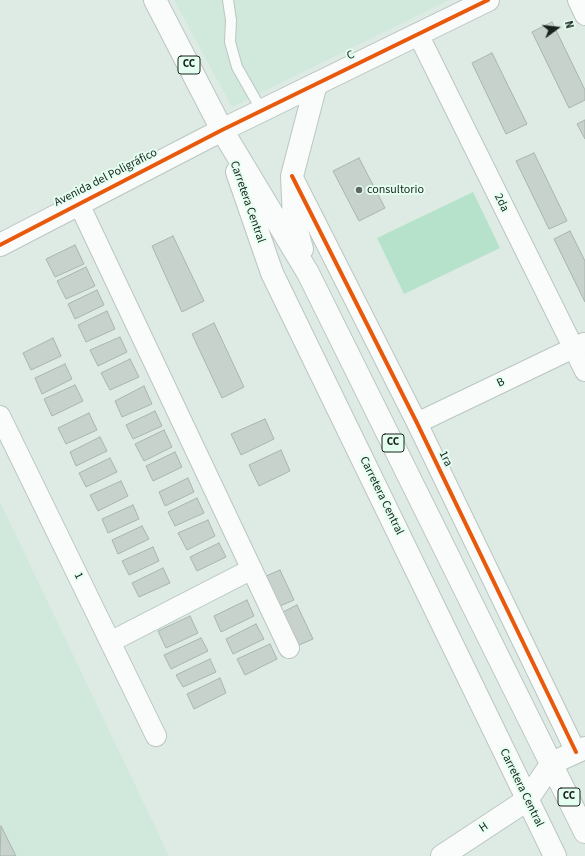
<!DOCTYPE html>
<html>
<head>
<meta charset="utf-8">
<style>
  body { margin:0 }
  #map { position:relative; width:585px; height:856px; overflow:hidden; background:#ddebe4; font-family:"Source Sans 3",sans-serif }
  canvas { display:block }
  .north { position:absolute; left:537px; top:8px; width:40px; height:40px; -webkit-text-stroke:3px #e4fff0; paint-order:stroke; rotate:75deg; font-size:11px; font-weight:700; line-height:16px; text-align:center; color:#18221d }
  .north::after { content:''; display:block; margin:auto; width:14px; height:18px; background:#18221d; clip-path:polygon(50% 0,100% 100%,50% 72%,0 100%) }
</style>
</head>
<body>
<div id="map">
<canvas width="585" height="856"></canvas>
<div class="north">N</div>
</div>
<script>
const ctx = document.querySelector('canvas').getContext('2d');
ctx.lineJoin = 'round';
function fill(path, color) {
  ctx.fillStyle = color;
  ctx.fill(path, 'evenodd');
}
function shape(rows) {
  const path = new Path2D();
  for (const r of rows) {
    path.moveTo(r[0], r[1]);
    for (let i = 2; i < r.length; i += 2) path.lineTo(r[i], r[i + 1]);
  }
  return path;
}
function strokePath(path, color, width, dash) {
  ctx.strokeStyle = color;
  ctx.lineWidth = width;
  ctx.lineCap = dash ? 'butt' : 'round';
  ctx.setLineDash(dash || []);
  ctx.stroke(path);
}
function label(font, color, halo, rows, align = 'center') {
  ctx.font = font + ' "Source Sans 3",sans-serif';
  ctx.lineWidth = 4;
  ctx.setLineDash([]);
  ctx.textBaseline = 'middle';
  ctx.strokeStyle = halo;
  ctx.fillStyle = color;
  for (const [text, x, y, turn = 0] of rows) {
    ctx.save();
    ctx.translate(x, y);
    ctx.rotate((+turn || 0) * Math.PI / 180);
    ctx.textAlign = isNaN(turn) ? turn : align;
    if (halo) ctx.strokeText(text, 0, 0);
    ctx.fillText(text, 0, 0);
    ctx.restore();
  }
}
fill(shape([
  [174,0,449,0,232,107],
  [0,502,169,856,0,856]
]), '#d0e9dc');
fill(shape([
  [473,192,500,248,404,294,377,238]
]), '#b6e2cc');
const building = shape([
  [552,22,585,90,585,100,569,108,532,32,552,22],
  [492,53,527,124,506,134,472,63,492,53],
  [585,120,585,139,577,124,585,120],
  [534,153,567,221,549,229,516,161,534,153],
  [359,158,385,208,359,221,333,171,359,158],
  [570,231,585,261,585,302,554,239,570,231],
  [173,236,204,301,182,312,152,246,173,236],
  [75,245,84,264,55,277,46,259,75,245],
  [86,267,95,286,66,299,57,281,86,267],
  [97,290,104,305,75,319,68,304,97,290],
  [107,311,115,329,86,342,78,325,107,311],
  [214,323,244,387,222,398,192,334,214,323],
  [120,337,127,352,98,366,90,350,120,337],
  [53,338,61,356,31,370,23,353,53,338],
  [130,359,139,377,110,390,101,373,130,359],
  [65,364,72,379,42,394,35,378,65,364],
  [75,385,83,401,52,416,44,399,75,385],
  [144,386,152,404,122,417,115,401,144,386],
  [155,411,162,426,133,439,126,425,155,411],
  [89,413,97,430,66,444,58,428,89,413],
  [265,419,274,439,241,455,231,434,265,419],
  [164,430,172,447,144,461,135,444,164,430],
  [100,437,107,451,76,466,70,452,100,437],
  [281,450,290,471,259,486,249,465,281,450],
  [175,452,182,467,153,481,146,466,175,452],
  [110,458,117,472,86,487,79,473,110,458],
  [188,478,194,492,165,506,159,492,188,478],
  [121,481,128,496,98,511,90,495,121,481],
  [197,498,204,513,175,526,168,512,197,498],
  [133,505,139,519,108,533,102,519,133,505],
  [208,520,215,536,187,550,178,533,208,520],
  [142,526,149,539,118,554,112,540,142,526],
  [219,543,226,557,197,571,190,557,219,543],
  [153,547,159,561,129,575,122,561,153,547],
  [163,568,170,583,139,597,132,583,163,568],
  [280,570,294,600,280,606,266,576,280,570],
  [247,600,254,616,221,632,214,616,247,600],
  [297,605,313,639,299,645,283,612,297,605],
  [190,616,198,633,166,648,158,631,190,616],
  [256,624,264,639,233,654,226,639,256,624],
  [201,638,208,651,171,669,164,655,201,638],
  [270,644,277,659,245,675,237,659,270,644],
  [210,659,216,672,183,687,176,675,210,659],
  [220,678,226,693,194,709,187,694,220,678],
  [1,826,16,856,0,856,1,826]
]);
fill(building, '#c7d2cc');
strokePath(building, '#a9b4af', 1);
const service = shape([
  [228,0,231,20,230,42,237,67,262,111]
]);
const minor = shape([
  [578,0,585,15],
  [418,34,585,371],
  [292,176,417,423,576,752],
  [79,204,289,648],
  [0,416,156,736],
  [417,423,584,343],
  [110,642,252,569]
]);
const tertiary = shape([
  [0,245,222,130,488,0],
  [442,856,527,800,552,763,585,748]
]);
const primary = shape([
  [155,0,222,130,308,273,585,832],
  [237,172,272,273,555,856],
  [302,249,294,220,292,176,316,84]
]);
strokePath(service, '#bbc6c1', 12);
strokePath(minor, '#bbc6c1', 22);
strokePath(tertiary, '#bbc6c1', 24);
strokePath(primary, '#bbc6c1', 24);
strokePath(service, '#fafcfb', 10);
strokePath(minor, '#fafcfb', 20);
strokePath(tertiary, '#fafcfb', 22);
strokePath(primary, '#fafcfb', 22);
strokePath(shape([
  [292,176,417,423,576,752],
  [0,245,222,130,488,0]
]), '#e8590c', 4);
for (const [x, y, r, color] of [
  [359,190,4,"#5d6863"]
]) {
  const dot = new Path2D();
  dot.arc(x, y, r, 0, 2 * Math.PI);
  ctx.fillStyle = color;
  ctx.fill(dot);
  strokePath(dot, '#e4fff0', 1.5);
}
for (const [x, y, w] of [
  [189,65,22],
  [393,443,22],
  [569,797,22]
]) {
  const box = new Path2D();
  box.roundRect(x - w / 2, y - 9, w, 18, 3);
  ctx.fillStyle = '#e4fff0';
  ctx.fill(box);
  strokePath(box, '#18221d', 1);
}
label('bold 11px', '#18221d', null, [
  ["CC",189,65],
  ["CC",393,443],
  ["CC",569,797]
]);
label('12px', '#18221d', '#e4fff0', [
  ["C",351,56,-26],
  ["Avenida del Poligráfico",106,178,-27],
  ["Carretera Central",247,202,71],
  ["2da",501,203,64],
  ["B",501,383,-26],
  ["1ra",445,459,64],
  ["Carretera Central",381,496,64],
  ["1",78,576,64],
  ["Carretera Central",521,788,64],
  ["H",484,828,-34]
]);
label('12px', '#18221d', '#e4fff0', [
  ["consultorio",367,190]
], 'left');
</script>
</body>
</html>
